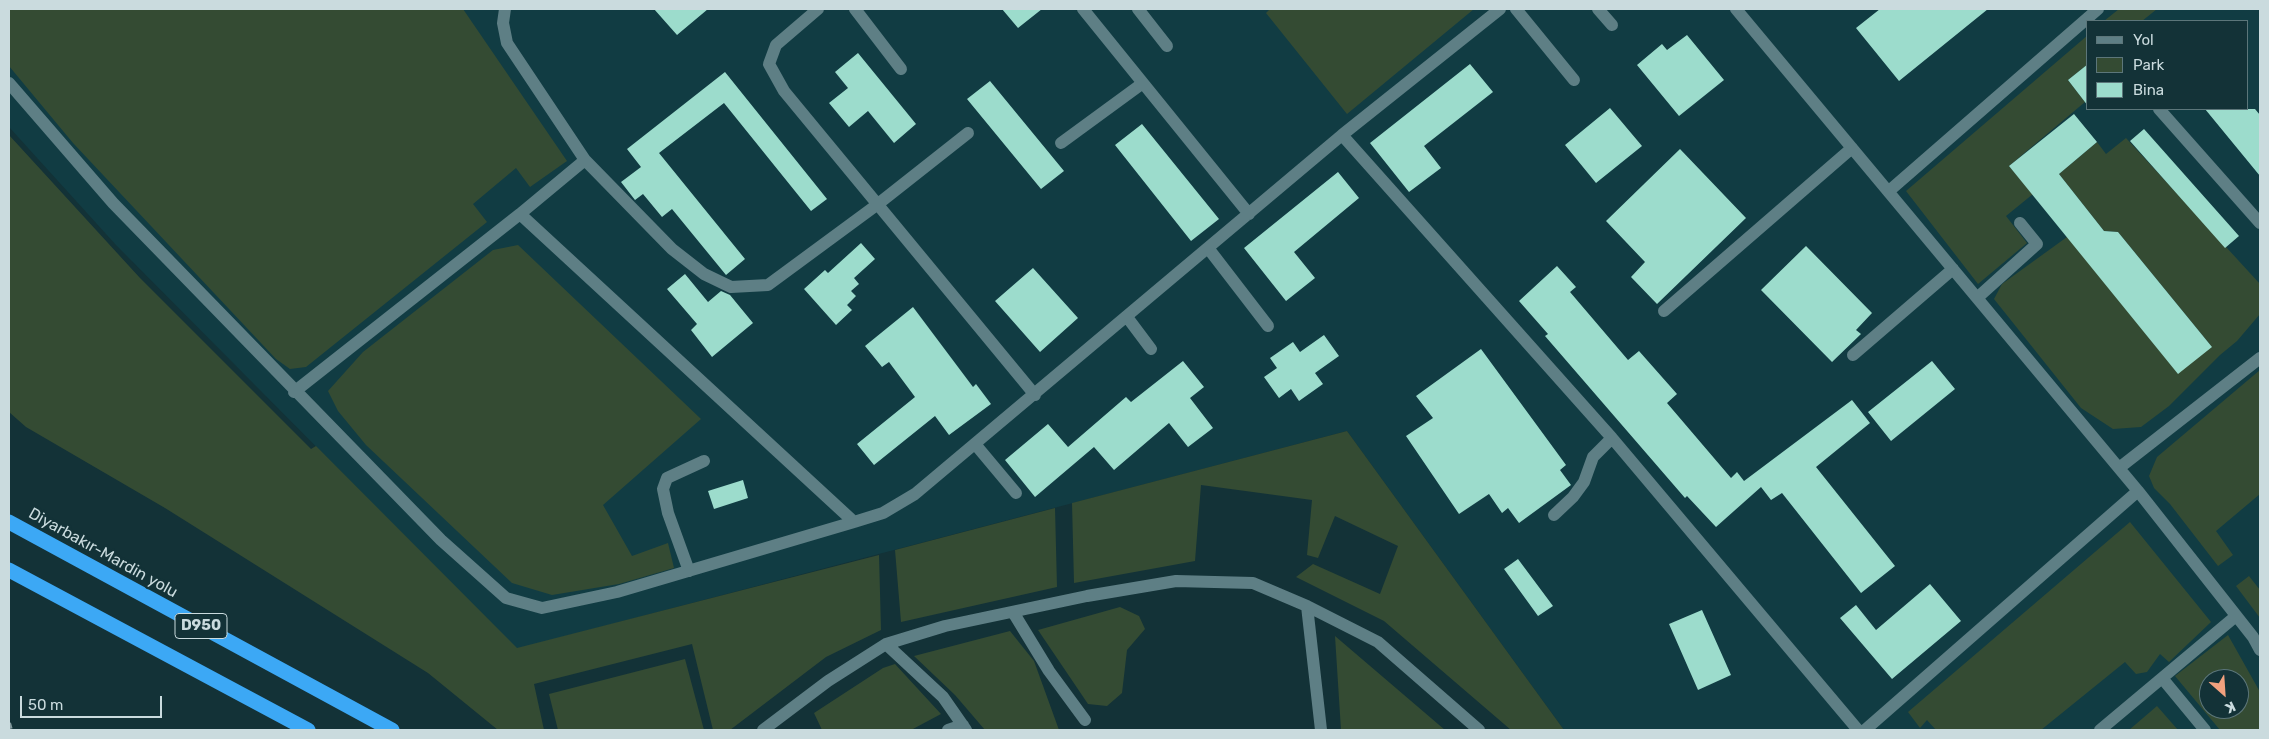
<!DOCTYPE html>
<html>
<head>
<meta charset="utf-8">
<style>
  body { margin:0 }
  #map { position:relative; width:2269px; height:739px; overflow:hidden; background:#133237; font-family:Rubik,sans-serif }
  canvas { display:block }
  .frame { position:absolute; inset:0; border:10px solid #cadbde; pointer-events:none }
  .legend { position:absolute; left:2086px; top:20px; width:162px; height:90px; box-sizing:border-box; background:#133237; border:1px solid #5c767a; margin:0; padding:6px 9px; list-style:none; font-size:15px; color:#cadbde }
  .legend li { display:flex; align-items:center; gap:10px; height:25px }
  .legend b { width:25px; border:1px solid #5c767a }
  .north { position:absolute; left:2199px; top:669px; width:50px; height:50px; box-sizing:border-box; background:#133237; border:1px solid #5c767a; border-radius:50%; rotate:154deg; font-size:14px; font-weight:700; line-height:20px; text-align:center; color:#cadbde }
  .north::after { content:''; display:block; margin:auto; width:18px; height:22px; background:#f2a17e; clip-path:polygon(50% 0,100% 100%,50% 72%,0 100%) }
  .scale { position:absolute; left:20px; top:696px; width:142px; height:22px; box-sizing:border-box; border:2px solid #cadbde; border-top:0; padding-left:6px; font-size:15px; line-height:18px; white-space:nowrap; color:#cadbde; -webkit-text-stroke:4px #133237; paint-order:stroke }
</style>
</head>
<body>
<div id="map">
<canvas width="2269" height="739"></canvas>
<div class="frame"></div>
<ul class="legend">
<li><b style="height:6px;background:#5e7f85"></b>Yol</li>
<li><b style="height:14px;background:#344b33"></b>Park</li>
<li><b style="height:14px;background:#9cdccc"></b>Bina</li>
</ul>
<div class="north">K</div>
<div class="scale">50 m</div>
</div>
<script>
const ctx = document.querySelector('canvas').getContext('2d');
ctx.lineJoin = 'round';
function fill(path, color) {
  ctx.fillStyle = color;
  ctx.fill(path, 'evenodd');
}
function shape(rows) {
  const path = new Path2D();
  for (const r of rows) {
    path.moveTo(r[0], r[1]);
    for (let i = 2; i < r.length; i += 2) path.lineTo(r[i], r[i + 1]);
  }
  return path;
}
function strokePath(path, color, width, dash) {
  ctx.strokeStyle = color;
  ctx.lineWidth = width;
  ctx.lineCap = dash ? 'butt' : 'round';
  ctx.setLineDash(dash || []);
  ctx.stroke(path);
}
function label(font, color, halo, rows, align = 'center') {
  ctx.font = font + ' Rubik,sans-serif';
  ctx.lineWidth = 5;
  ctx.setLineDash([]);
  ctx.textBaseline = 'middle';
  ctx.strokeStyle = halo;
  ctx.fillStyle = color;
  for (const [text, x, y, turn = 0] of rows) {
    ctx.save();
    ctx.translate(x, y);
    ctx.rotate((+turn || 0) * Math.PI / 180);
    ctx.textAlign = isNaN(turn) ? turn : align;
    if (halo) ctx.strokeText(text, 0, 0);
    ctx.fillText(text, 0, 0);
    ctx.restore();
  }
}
fill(shape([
  [9,9,2260,9,2260,730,1564,730,1347,431,517,649,116,245,9,127],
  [2088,21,2248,21,2248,109,2088,109],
  [2209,679,2239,679,2239,709,2209,709]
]), '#113c43');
fill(shape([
  [9,9,463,9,567,161,530,187,516,168,473,204,487,222,306,367,290,369,276,359,73,143,9,66],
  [1270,9,1474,9,1347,114,1266,13],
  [2119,9,2157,9,2142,21,2104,21],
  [2088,35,2088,64,2068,80,2085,102,2009,166,2033,194,2006,216,2027,243,1978,284,1906,191],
  [9,135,140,278,311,449,316,446,517,648,879,555,881,630,826,657,730,730,713,730,692,644,534,684,544,730,498,730,428,673,165,508,26,427,9,412],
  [2126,138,2260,284,2260,314,2237,341,2220,355,2169,406,2141,427,2113,429,2081,408,1994,299,2002,284,2067,237,2212,347,2118,232,2104,231,2059,174,2097,142,2106,154],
  [518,245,701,419,603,505,632,556,668,543,674,568,619,584,552,595,512,583,366,445,338,411,328,391,363,352,493,250],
  [2260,370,2260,494,2216,531,2233,555,2218,566,2170,504,2154,488,2149,476,2157,457],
  [1347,431,1564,730,1511,730,1384,621,1296,577,1313,564,1380,594,1398,546,1335,516,1318,558,1307,555,1312,500,1201,485,1195,561,1074,583,1072,503],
  [1055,508,1057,587,901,622,895,550],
  [2130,522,2211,622,2169,662,2160,654,2147,672,2136,674,2125,662,2041,730,1936,730,1927,720,1920,728,1908,712],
  [2249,576,2260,590,2260,618,2236,586],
  [1120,607,1139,616,1145,629,1127,650,1122,693,1107,706,1088,704,1038,630],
  [1010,631,1034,661,1059,730,985,730,955,695,914,656],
  [2228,635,2260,692,2260,730,2220,730,2175,676],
  [2209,679,2239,679,2239,709,2209,709],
  [1335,636,1445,730,1341,730],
  [685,659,704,730,558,730,549,694],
  [895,664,941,714,911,730,822,730,814,713,883,668],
  [2157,706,2178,730,2129,730]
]), '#344b33');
fill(shape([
  [654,9,708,9,677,35],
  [1002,9,1042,9,1018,28],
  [1880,9,1988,9,1899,81,1856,28],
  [1687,35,1724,80,1679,116,1637,65,1662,44,1667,50],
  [858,53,916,124,894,143,868,111,849,127,829,103,848,88,835,72],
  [1470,64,1493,92,1424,146,1441,168,1409,192,1370,143],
  [2088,64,2088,106,2068,80],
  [725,72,827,199,811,211,724,103,659,153,745,259,726,275,672,209,662,217,643,194,635,200,621,182,641,167,627,149],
  [990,81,1064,171,1041,189,967,99],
  [1610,108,1642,146,1596,183,1565,145],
  [2205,109,2255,109,2260,115,2260,176],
  [2074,114,2097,142,2059,174,2104,231,2118,232,2212,347,2178,374,2009,166],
  [1142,124,1219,219,1191,241,1115,145],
  [2144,129,2239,236,2225,248,2130,141],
  [1680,149,1746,218,1657,304,1631,277,1645,262,1606,221],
  [1338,172,1359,198,1294,252,1315,278,1286,301,1244,248],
  [861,243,875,259,854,278,859,284,851,291,856,296,847,305,852,310,836,325,804,289,825,270,828,273],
  [1806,246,1872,313,1856,330,1861,334,1832,362,1761,290],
  [1557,266,1576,287,1570,292,1628,360,1639,351,1677,394,1667,403,1731,478,1737,472,1744,481,1852,400,1870,423,1816,467,1895,566,1861,593,1782,493,1771,500,1761,487,1716,527,1687,496,1685,498,1545,336,1548,334,1519,301],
  [1033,268,1078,318,1040,352,995,301],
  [685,274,708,302,721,291,730,295,753,323,712,357,691,330,697,324,667,289],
  [913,307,973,387,976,384,991,404,949,435,935,416,874,465,857,444,915,397,889,362,882,367,865,346],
  [1324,335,1339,356,1315,373,1323,384,1299,401,1291,389,1279,398,1264,377,1277,368,1270,358,1293,342,1300,352],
  [1481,349,1566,465,1560,470,1571,485,1519,523,1508,508,1502,513,1489,494,1459,514,1406,436,1433,418,1416,396],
  [1183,361,1204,387,1190,398,1213,428,1188,447,1169,423,1114,470,1094,447,1035,497,1005,460,1048,424,1068,447,1126,397,1131,402],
  [1932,361,1955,389,1891,441,1868,412],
  [743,480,748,498,714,509,708,491],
  [1518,559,1553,606,1538,616,1504,569],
  [1930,584,1961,621,1892,679,1840,618,1856,605,1876,630],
  [1702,610,1731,675,1698,690,1669,624]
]), '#9cdccc');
strokePath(shape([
  [505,9,503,23,507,43,585,160,672,249,704,274,731,287,768,285,878,204,968,133],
  [818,9,776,45,769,64,784,91,1035,395],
  [855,9,901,69],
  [1083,9,1249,214],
  [1138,9,1167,46],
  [1516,9,1574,80],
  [1598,9,1612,25],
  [1736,9,2138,491,2253,637,2260,650],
  [9,83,113,203,441,540,506,598,542,608,617,592,854,522,883,513,915,494,1342,135,1500,9],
  [2159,109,2260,223],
  [1342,135,1612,438,1858,730],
  [1061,143,1143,83],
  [1889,191,2098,9],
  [520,214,854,522],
  [1208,248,1268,326],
  [1977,298,2037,244,2020,223],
  [1664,311,1852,148],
  [1127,317,1151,349],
  [1853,355,1953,269],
  [294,392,520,214,585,160],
  [975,444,1016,493],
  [2119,468,2260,358],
  [1554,515,1573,497,1584,482,1593,457,1612,438],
  [689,571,668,513,663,489,667,478,704,461],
  [1307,606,1321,730],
  [1013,612,1049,671,1085,720],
  [886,644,943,697,966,730],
  [2162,678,2205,730],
  [763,730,828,681,886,644,945,626,1087,596,1176,581,1253,583,1307,606,1378,642,1479,730],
  [948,730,963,725],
  [1865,730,2138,491],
  [2100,730,2236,616]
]), '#5e7f85', 12);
strokePath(shape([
  [9,522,392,730],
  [9,570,308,730]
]), '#3ca8f5', 15);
strokePath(shape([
  [9,723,11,730]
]), '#82999d', 4, [6, 6]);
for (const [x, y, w] of [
  [201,626,52]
]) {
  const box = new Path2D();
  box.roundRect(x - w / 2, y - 12.5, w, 25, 4);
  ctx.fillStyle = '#133237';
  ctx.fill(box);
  strokePath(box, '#cadbde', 1);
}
label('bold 15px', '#cadbde', null, [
  ["D950",201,626]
]);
label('16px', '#cadbde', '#133237', [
  ["Diyarbakır-Mardin yolu",103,553,29]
]);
</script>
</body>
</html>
